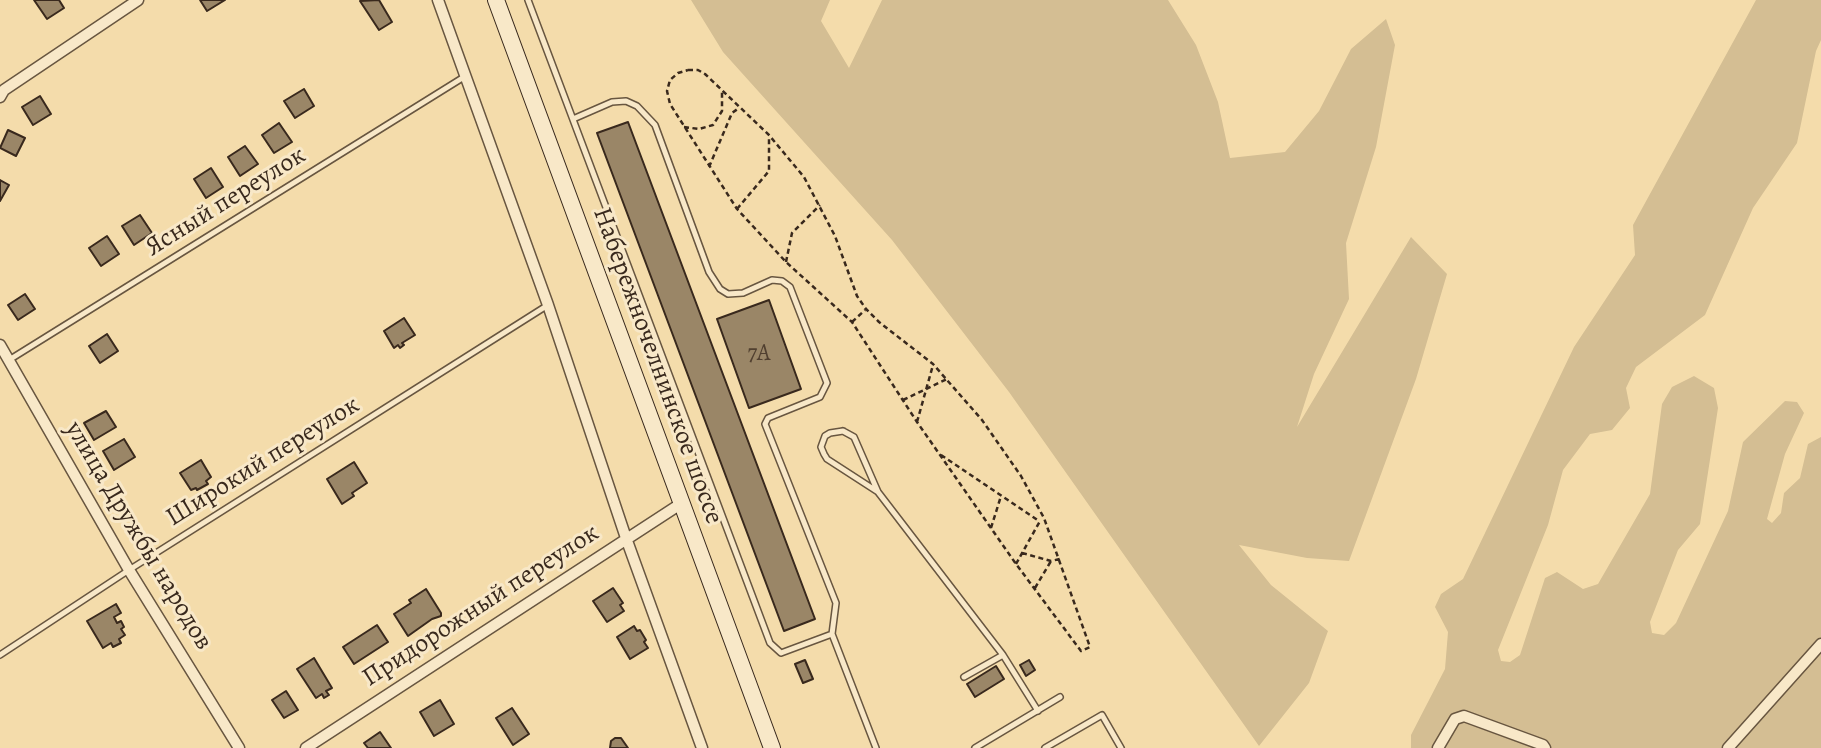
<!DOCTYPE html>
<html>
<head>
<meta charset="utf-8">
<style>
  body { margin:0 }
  canvas { display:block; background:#f4dcab }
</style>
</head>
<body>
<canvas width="1821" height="748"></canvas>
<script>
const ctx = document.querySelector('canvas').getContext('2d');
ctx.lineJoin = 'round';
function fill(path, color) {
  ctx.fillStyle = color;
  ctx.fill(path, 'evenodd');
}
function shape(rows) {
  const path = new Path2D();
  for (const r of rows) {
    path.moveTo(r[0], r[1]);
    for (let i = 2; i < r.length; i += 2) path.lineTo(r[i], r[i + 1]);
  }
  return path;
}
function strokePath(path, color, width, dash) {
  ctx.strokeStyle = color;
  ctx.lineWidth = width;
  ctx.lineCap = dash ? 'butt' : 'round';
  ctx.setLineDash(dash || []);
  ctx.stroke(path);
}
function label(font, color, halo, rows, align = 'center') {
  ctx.font = font + ' Alegreya,serif';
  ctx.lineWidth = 6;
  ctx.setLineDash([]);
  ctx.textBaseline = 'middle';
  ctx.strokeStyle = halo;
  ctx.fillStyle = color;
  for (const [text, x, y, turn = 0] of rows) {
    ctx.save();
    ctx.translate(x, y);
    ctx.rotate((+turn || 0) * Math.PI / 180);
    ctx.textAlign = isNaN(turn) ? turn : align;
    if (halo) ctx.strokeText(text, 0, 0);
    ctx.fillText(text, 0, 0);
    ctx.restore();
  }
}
fill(shape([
  [691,0,830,0,821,21,849,68,882,0,1168,0,1196,45,1218,102,1230,158,1285,152,1319,111,1351,49,1386,19,1395,45,1376,147,1346,243,1349,299,1314,374,1297,427,1411,237,1447,274,1416,379,1349,561,1307,558,1239,545,1271,585,1328,631,1309,683,1259,746,1009,392,892,240,723,52],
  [1756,0,1821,0,1821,40,1816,51,1797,143,1753,208,1705,315,1636,367,1626,388,1630,408,1612,430,1590,434,1563,470,1548,525,1498,650,1501,661,1510,662,1520,655,1545,578,1557,572,1583,589,1598,584,1650,494,1662,404,1672,387,1694,376,1714,388,1718,408,1700,524,1678,550,1650,622,1652,633,1664,635,1676,623,1728,511,1743,442,1785,401,1797,402,1804,413,1785,454,1767,519,1772,523,1781,513,1784,493,1800,478,1808,444,1821,437,1821,748,1411,748,1411,735,1445,669,1448,632,1435,607,1441,594,1463,579,1574,347,1635,255,1633,225]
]), '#d4be93');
const building = shape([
  [34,0,59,0,64,8,47,19,34,0],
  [200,0,225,0,207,11,200,0],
  [379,0,392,22,379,30,360,1,379,0],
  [304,89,314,106,295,118,284,101,304,89],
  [40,96,51,114,33,125,22,107,40,96],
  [628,122,815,619,784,631,597,133,628,122],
  [279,123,292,142,274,153,262,135,279,123],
  [8,130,25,138,16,156,0,148,8,130],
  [245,146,258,164,240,176,228,157,245,146],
  [211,168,223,187,206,198,194,179,211,168],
  [0,180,9,185,0,201,0,180],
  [140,215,152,233,134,245,122,226,140,215],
  [107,236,119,254,101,266,89,248,107,236],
  [25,294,35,309,18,320,8,305,25,294],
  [769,300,801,389,749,408,717,319,769,300],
  [404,318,415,335,402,343,404,345,400,348,398,345,394,348,384,331,404,318],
  [107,334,118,351,100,363,89,346,107,334],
  [106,411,116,427,94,440,84,423,106,411],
  [124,439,135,457,114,470,103,451,124,439],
  [201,460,211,477,206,481,208,484,197,490,196,488,191,490,180,473,201,460],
  [354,462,367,483,352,493,354,496,342,504,327,479,354,462],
  [613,588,623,603,620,605,624,611,607,622,593,601,613,588],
  [426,589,441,613,441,616,432,619,408,636,394,614,411,603,409,600,426,589],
  [116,604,121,613,114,617,117,623,121,621,124,627,121,629,125,635,119,639,121,643,113,647,111,643,103,648,87,621,116,604],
  [377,625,388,642,354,664,343,647,377,625],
  [634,626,637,631,640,630,646,640,644,642,648,648,630,659,617,637,634,626],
  [314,658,332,688,326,691,329,695,324,698,322,694,316,698,297,669,314,658],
  [805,660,813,679,803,683,795,664,805,660],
  [1029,660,1035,670,1026,676,1020,665,1029,660],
  [996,666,1004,679,975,697,967,684,996,666],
  [286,691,298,710,284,718,272,700,286,691],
  [440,700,454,724,434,736,420,712,440,700],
  [512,708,529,734,513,745,496,718,512,708],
  [380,732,391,748,368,748,364,743,380,732],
  [615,738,621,738,628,748,610,748,611,741,615,738]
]);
fill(building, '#9a8667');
strokePath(building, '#39291d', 2);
const service = shape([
  [528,0,770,643,781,653,832,634],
  [573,119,612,102,626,101,637,106,655,125,709,272,720,289,728,294,743,293,772,280,782,281,790,287,827,383,820,397,768,418,765,424,836,603,832,634,876,748],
  [9,360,464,77],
  [843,431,854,437,878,492,827,459,824,454,821,447,825,436,830,433,843,431],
  [878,492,1003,655,1038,711],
  [0,655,129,570,548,305],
  [964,677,1003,655],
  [975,748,1060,697],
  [1045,748,1102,715,1121,748]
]);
const minor = shape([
  [438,0,548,305,626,538,702,748],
  [0,97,4,90,138,0],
  [0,345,129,570,239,748],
  [306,748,682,503],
  [1438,748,1455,719,1464,716,1543,745,1545,748],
  [1728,748,1821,644]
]);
const secondary = shape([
  [496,0,772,748]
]);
strokePath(service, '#685640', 8);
strokePath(minor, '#685640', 13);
strokePath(secondary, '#39291d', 18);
strokePath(shape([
  [688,70,698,70,705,74,769,135,804,177,835,236,857,296,866,309,879,322,933,364,982,420,1021,476,1044,518,1090,647,1081,651,1016,564,917,422,852,322,786,262,737,209,670,104,667,91,670,80,678,73,688,70],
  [684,127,699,129,713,125,722,111,722,91],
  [709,167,732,113,739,108],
  [737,209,769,171,769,136],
  [786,262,792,233,820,205],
  [852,322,865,310],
  [903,400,947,379],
  [917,422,933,365],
  [941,455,1039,521],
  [991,528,1001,496],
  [1022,553,1051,561,1060,559],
  [1016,564,1040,521],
  [1035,588,1051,561]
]), '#39291d', 2.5, [5, 3.5]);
strokePath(service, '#f8e8c8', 5);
strokePath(minor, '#f8e8c8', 10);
strokePath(secondary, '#f8e8c8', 16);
label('23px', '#514030', null, [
  ["7А",759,354]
]);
label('26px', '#39291d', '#f8e8c8', [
  ["Ясный переулок",226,202,-32],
  ["Набережночелнинское шоссе",657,366,70],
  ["Широкий переулок",263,462,-32],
  ["улица Дружбы народов",138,536,59],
  ["Придорожный переулок",481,606,-33]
]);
</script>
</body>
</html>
